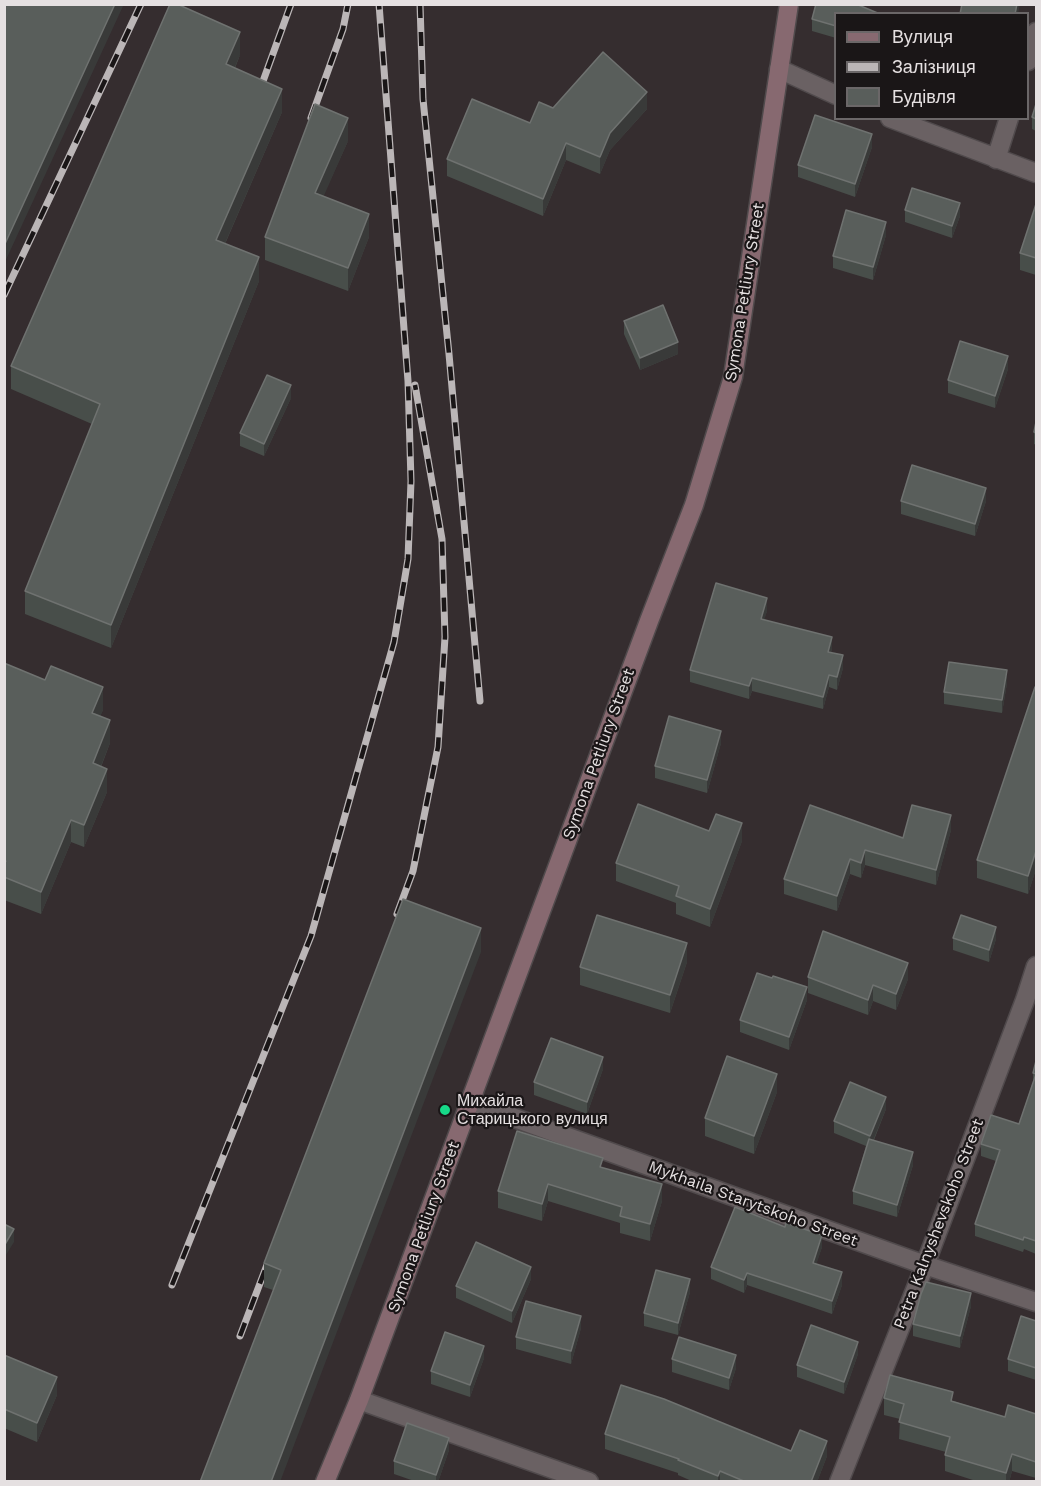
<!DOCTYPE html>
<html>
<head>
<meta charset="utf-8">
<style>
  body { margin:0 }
  #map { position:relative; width:1041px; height:1486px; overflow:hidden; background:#352d2f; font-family:"Work Sans",sans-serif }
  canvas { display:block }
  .frame { position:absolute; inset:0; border:6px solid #e5e0e1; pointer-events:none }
  .legend { position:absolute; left:834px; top:12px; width:195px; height:108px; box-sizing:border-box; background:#1a1617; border:2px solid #6b6768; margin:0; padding:8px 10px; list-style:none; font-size:18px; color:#e5e0e1 }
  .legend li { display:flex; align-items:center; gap:12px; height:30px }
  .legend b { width:30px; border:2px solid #6b6768 }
</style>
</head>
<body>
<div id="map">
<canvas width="1041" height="1486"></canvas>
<div class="frame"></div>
<ul class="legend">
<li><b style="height:8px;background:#876970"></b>Вулиця</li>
<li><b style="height:8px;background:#bbb6b7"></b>Залізниця</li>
<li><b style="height:16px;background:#595e5b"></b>Будівля</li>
</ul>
</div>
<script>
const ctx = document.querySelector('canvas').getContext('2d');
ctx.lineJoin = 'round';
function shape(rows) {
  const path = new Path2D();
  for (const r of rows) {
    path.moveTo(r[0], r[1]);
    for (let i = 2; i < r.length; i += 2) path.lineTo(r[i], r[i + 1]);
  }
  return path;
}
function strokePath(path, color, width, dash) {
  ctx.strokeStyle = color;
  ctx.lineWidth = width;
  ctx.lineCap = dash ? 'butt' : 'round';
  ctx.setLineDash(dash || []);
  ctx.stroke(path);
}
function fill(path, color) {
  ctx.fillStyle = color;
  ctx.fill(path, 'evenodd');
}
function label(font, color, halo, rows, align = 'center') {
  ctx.font = font + ' "Work Sans",sans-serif';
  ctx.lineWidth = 4.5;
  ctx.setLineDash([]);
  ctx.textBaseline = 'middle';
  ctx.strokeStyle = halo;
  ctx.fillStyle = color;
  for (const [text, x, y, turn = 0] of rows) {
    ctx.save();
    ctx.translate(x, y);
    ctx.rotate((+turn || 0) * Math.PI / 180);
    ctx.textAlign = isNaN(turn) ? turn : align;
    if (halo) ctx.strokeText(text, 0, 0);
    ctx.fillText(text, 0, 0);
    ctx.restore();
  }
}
const street = shape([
  [1028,61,1036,32],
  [779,69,836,95],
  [890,118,1036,173],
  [996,159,1009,118],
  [470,1102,925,1265,1036,1302],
  [359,1400,589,1482],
  [839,1482,925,1265,1025,1000,1036,966]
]);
const secondary = shape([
  [325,1482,359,1400,649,621,694,505,733,377,789,4]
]);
strokePath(street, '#504a4c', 21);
strokePath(secondary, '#504a4c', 21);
strokePath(street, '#6a6163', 18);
strokePath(secondary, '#876970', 18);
const rail = shape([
  [420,4,423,99,449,354,480,701],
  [258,95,291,4],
  [311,118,343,29,348,4],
  [4,295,141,4],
  [397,914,413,871,438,747,445,637,442,539,415,385],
  [172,1285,311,936,394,642,408,559,411,481,408,381,379,4],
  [240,1336,270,1257]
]);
strokePath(rail, '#bbb6b7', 7);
strokePath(rail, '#1a1617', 4.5, [14]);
fill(shape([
  [836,14,836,38,812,31,812,19],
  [240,55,235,68,282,112,225,244,259,281,111,648,25,614,25,591,92,424,11,389,11,366],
  [1036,104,1036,131,1032,129,1032,117],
  [553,108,647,109,610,150,600,174,566,160,543,216,447,176,447,159,530,123],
  [348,141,323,196,369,237,348,291,265,260,265,237],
  [872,147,855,197,798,177,798,165],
  [1036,204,1036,275,1020,270,1020,253],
  [905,210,960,216,952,238,905,222],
  [886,235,873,280,833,268,833,256],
  [624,321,678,354,640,370,624,334],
  [1008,369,995,408,948,393,948,380],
  [291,398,264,456,240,446,240,433],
  [1036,422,1036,445,1034,444,1034,432],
  [901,501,986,501,975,536,901,514],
  [767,611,764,619,832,649,831,652,843,668,837,690,829,687,823,709,752,691,749,699,690,682,690,670],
  [4,663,103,710,100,716,110,743,101,767,107,792,84,847,71,842,41,914,4,900],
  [1007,683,1002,713,944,704,944,692],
  [1036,687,1036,869,1028,894,977,878,977,860],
  [721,743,707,793,655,778,655,766],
  [951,830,936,885,865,865,861,878,850,874,837,911,784,894,784,879,903,838],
  [709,831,742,841,710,927,676,914,676,903,616,881,616,863],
  [953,938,996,939,989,962,953,950],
  [481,952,273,1290,264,1287,264,1263],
  [687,962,670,1013,580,985,580,967],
  [808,977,908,979,896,1010,873,1001,868,1015,808,993],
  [807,1000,789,1050,740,1032,740,1020],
  [1036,1061,1036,1254,1024,1249,1023,1252,975,1236,975,1224,996,1161,981,1156,981,1144,1019,1124,1033,1081,1033,1073],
  [603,1069,587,1114,534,1095,534,1082],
  [777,1092,754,1154,705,1136,705,1118],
  [886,1109,874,1140,913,1165,897,1217,853,1204,853,1191,866,1146,834,1133,834,1121],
  [603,1168,662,1201,650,1241,620,1233,620,1223,548,1201,542,1221,498,1208,498,1191],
  [822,1247,816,1264,842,1285,832,1314,747,1285,744,1293,711,1279,711,1267],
  [531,1279,512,1323,456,1298,456,1286],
  [690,1292,678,1335,644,1326,644,1313],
  [971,1306,960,1348,913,1336,913,1324],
  [1036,1321,1036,1380,1008,1371,1008,1359],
  [581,1328,571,1364,516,1349,516,1337],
  [858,1354,844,1394,797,1377,797,1365],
  [4,1355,57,1395,37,1442,4,1428],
  [484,1358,470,1397,431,1384,431,1371],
  [672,1359,736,1368,729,1390,672,1372],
  [884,1398,953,1401,1005,1417,1036,1414,1036,1478,1012,1471,1009,1482,979,1482,945,1471,945,1455,946,1452,899,1439,900,1419,884,1415],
  [605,1434,791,1451,827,1456,817,1482,694,1482,678,1475,678,1473,605,1449],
  [449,1450,438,1482,417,1482,394,1474,394,1461]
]), '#484e4a');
fill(shape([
  [115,4,124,4,4,264,4,246],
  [1017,4,1020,4,1018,14,1015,14],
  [240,32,240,55,226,88,226,64],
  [282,89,282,112,216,264,216,240],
  [647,92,647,109,610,150,600,174,600,157,610,133],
  [348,118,348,141,315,216,315,193],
  [872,134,872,147,855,197,855,184],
  [566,143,566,160,543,216,543,199],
  [960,203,960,216,952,238,952,226],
  [369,214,369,237,348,291,348,268],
  [886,222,886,235,873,280,873,267],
  [259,257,259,281,111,648,111,625],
  [678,342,678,354,640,370,640,358],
  [1008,356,1008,369,995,408,995,396],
  [291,385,291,398,264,456,264,444],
  [986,488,986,501,975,536,975,524],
  [767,598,767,611,761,631,761,619],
  [832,637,832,649,828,664,828,652],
  [843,655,843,668,837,690,837,677],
  [1007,670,1007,683,1002,713,1002,700],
  [829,675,829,687,823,709,823,697],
  [752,678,752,691,749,699,749,686],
  [103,687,103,710,92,735,92,713],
  [110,720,110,743,93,786,93,763],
  [721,731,721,743,707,793,707,780],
  [107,769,107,792,84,847,84,825],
  [951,815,951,830,936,885,936,870],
  [71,820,71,842,41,914,41,892],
  [742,823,742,841,710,927,710,909],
  [865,850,865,865,861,878,861,863],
  [1036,851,1036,869,1028,894,1028,876],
  [850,859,850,874,837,911,837,896],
  [996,927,996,939,989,962,989,950],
  [481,928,481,952,280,1482,271,1482],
  [687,943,687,962,670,1013,670,995],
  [908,963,908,979,896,1010,896,994],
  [873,985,873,1001,868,1015,868,1000],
  [807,987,807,1000,789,1050,789,1037],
  [603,1057,603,1069,587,1114,587,1102],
  [777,1074,777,1092,754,1154,754,1136],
  [886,1097,886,1109,870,1148,870,1136],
  [913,1152,913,1165,897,1217,897,1205],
  [548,1184,548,1201,542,1221,542,1204],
  [662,1184,662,1201,650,1241,650,1224],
  [14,1229,14,1242,4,1258,4,1246],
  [822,1235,822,1247,813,1275,813,1263],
  [531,1267,531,1279,512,1323,512,1311],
  [842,1272,842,1285,832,1314,832,1301],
  [747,1273,747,1285,744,1293,744,1280],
  [690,1279,690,1292,678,1335,678,1323],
  [971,1293,971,1306,960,1348,960,1336],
  [581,1316,581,1328,571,1364,571,1351],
  [858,1342,858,1354,844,1394,844,1382],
  [484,1346,484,1358,470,1397,470,1385],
  [736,1355,736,1368,729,1390,729,1378],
  [57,1377,57,1395,37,1442,37,1423],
  [449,1438,449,1450,438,1482,436,1482,436,1475],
  [827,1441,827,1456,817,1482,811,1482],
  [1012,1454,1012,1471,1009,1482,1006,1482,1006,1473],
  [720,1471,720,1482,718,1482,718,1476]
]), '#393a39');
const building = shape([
  [4,4,115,4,4,246,4,4],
  [170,4,177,4,240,32,226,64,282,89,216,240,259,257,111,625,25,591,100,404,11,366,170,4],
  [816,4,856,4,880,14,836,14,836,26,812,19,816,4],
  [962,4,1017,4,1015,14,960,14,962,4],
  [603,52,647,92,610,133,600,157,566,143,543,199,447,159,472,99,530,123,539,102,553,108,603,52],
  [315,104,348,118,315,193,369,214,348,268,265,237,315,104],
  [1036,104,1036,119,1032,117,1036,104],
  [815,115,872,134,855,184,798,165,815,115],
  [912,188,960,203,952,226,905,210,912,188],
  [1036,204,1036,258,1020,253,1036,204],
  [846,210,886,222,873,267,833,256,846,210],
  [663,305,678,342,640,358,624,321,663,305],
  [960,341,1008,356,995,396,948,380,960,341],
  [267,375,291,385,264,444,240,433,267,375],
  [1036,422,1036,433,1034,432,1036,422],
  [912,465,986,488,975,524,901,501,912,465],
  [716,583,767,598,761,619,832,637,828,652,843,655,837,677,829,675,823,697,752,678,749,686,690,670,716,583],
  [949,662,1007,670,1002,700,944,692,949,662],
  [4,663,45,680,51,666,103,687,92,713,110,720,93,763,107,769,84,825,71,820,41,892,4,877,4,864,6,861,4,861,4,663],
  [1035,687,1036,687,1036,851,1028,876,977,860,1035,687],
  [669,716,721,731,707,780,655,766,669,716],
  [638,804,709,831,716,814,742,823,710,909,676,896,679,886,616,863,638,804],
  [810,805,903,838,912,805,951,815,936,870,865,850,861,863,850,859,837,896,784,879,810,805],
  [403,899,481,928,271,1482,200,1482,281,1270,264,1263,403,899],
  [597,915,687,943,670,995,580,967,597,915],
  [961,915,996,927,989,950,953,938,961,915],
  [823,931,908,963,896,994,873,985,868,1000,808,977,823,931],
  [757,973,772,978,773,976,807,987,789,1037,740,1020,757,973],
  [551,1038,603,1057,587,1102,534,1082,551,1038],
  [727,1056,777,1074,754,1136,705,1118,727,1056],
  [1036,1061,1036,1241,1024,1237,1023,1240,975,1224,1000,1150,981,1144,991,1115,1019,1124,1036,1074,1033,1073,1036,1061],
  [850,1082,886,1097,870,1136,834,1121,850,1082],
  [517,1131,603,1158,600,1167,662,1184,650,1224,620,1216,622,1207,548,1184,542,1204,498,1191,517,1131],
  [869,1139,913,1152,897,1205,853,1191,869,1139],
  [735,1207,785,1227,786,1223,822,1235,813,1263,842,1272,832,1301,747,1273,744,1280,711,1267,735,1207],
  [4,1224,14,1229,4,1246,4,1224],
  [476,1242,531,1267,512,1311,456,1286,476,1242],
  [656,1270,690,1279,678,1323,644,1313,656,1270],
  [926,1282,971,1293,960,1336,913,1324,921,1294,926,1282],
  [526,1301,581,1316,571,1351,516,1337,526,1301],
  [1021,1316,1036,1321,1036,1368,1008,1359,1021,1316],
  [811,1325,858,1342,844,1382,797,1365,811,1325],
  [445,1332,484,1346,470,1385,431,1371,445,1332],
  [679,1337,736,1355,729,1378,672,1359,679,1337],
  [4,1355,57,1377,37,1423,4,1409,4,1355],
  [890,1375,953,1392,951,1401,1005,1417,1008,1405,1036,1414,1036,1462,1012,1454,1006,1473,945,1455,950,1437,899,1422,904,1404,884,1398,890,1375],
  [621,1385,664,1399,791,1451,800,1430,827,1441,811,1482,746,1482,720,1471,718,1476,678,1460,679,1459,605,1434,621,1385],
  [407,1423,449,1438,436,1475,394,1461,407,1423]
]);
fill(building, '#595e5b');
strokePath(building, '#6f7270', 1.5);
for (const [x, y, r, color] of [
  [445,1110,6,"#17d989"]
]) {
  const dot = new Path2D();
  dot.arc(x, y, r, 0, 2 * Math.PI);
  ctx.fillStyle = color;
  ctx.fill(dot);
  strokePath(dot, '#1a1617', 2);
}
label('16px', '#e5e0e1', '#1a1617', [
  ["Symona Petliury Street",745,292,-81],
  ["Symona Petliury Street",599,754,-70],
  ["Mykhaila Starytskoho Street",753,1204,20],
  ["Petra Kalnyshevskoho Street",939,1224,-69],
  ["Symona Petliury Street",424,1227,-70]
]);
label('16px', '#e5e0e1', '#1a1617', [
  ["Михайла",457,1101],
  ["Старицького вулиця",457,1119]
], 'left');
</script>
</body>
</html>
